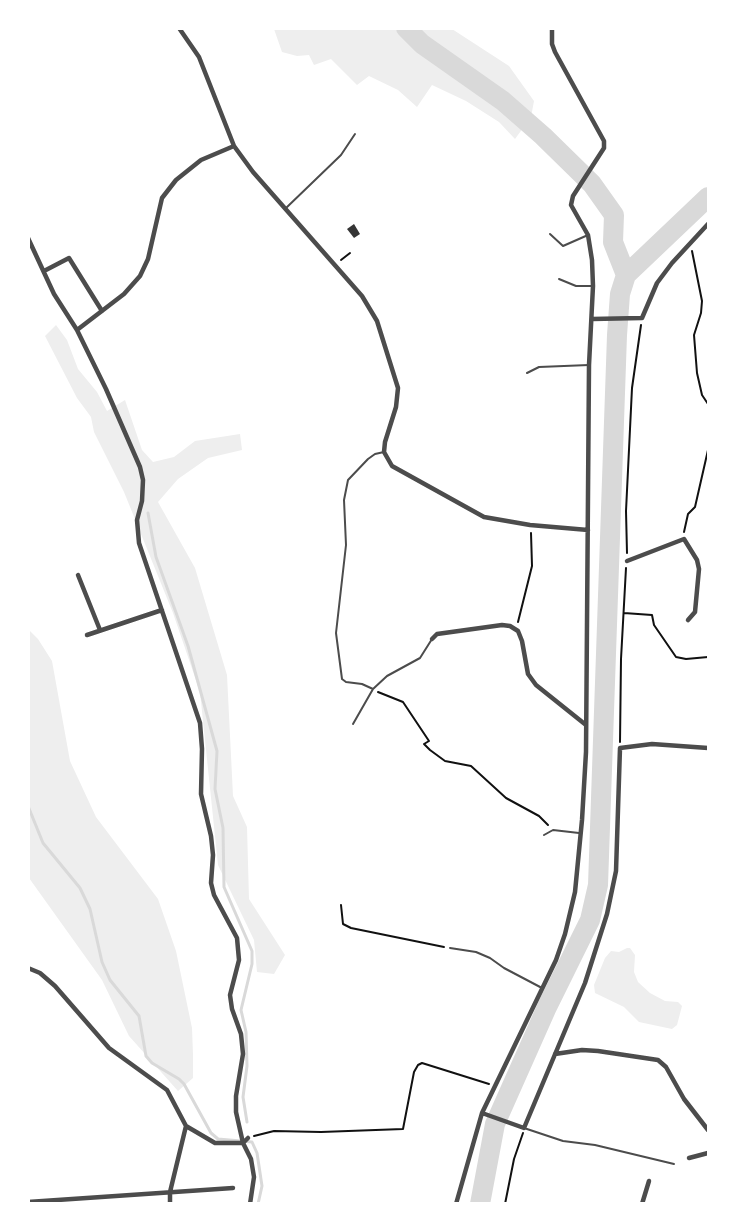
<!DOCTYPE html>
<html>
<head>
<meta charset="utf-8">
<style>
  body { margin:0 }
  #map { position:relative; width:737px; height:1232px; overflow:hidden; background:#fff; font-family:"Asap Condensed",sans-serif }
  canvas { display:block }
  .frame { position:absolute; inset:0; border:30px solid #fff; pointer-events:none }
</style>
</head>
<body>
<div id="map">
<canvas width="737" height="1232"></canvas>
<div class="frame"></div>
</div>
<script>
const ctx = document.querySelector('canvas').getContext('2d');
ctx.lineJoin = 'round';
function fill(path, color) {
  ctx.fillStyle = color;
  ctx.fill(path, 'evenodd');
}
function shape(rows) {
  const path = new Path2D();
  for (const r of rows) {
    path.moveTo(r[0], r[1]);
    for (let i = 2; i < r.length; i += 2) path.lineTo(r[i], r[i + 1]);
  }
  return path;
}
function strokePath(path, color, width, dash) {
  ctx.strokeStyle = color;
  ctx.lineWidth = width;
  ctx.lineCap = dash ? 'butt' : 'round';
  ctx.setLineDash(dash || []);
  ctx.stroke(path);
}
fill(shape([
  [274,29,452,29,509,66,534,101,531,117,515,139,499,122,466,101,432,85,417,107,398,90,369,76,357,85,331,59,314,65,309,55,297,56,282,52],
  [56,325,67,340,78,369,97,392,107,411,125,400,142,450,153,462,174,457,195,441,240,434,242,450,208,458,178,479,158,502,195,568,227,675,233,796,247,827,249,899,285,955,274,974,257,972,254,940,218,865,200,692,173,613,124,492,94,432,91,417,77,398,45,336],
  [29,630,38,639,52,661,70,761,96,817,158,899,176,951,192,1028,193,1055,193,1078,178,1091,129,1036,102,980,29,878],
  [627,948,630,948,635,955,634,972,638,982,650,993,665,1001,678,1002,682,1006,677,1025,672,1029,639,1022,624,1007,595,993,594,985,605,958,611,951,619,952]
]), '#eee');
strokePath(shape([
  [148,513,156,557,188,646,217,751,215,789,223,828,224,887,252,951,252,964,241,1010,246,1032,247,1066,243,1097,247,1122],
  [28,806,43,843,80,888,90,909,102,962,110,980,139,1016,146,1056,152,1063,179,1079,184,1084,211,1133,218,1139,252,1142,257,1153,262,1186,258,1204]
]), '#d9d9d9', 3);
strokePath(shape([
  [406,28,422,44,503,101,543,136,592,184,614,215,613,242,626,275,620,294,617,335,598,885,590,920,547,1007,495,1124,480,1204],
  [626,275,708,197]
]), '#d9d9d9', 20);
fill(shape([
  [354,224,360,234,354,238,347,229]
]), '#353535');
strokePath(shape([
  [692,251,702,301,701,313,694,335,697,373,702,395,708,404],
  [341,260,350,253],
  [684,532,688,514,695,507,708,450],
  [627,553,626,511,632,388,641,325],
  [624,613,652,615,654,625,676,657,686,659,708,657],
  [518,622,532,566,531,533],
  [378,692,403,702,429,741,424,744,430,750,445,761,471,766,506,798,539,816,548,825],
  [620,742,621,659,626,568],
  [341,905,343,924,351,928,444,947],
  [254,1136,274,1131,321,1132,403,1129,414,1072,418,1065,422,1063,489,1084],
  [505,1204,514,1159,523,1133]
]), '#111', 2);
strokePath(shape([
  [285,209,341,155,355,134],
  [550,234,563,246,588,235],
  [559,279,576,286,593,286],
  [527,373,539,367,589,365],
  [373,689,362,684,346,682,342,679,336,633,346,545,344,500,348,480,368,459,375,454,384,452],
  [353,724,373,689,387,676,420,658,432,639],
  [544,835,553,830,579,833],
  [450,948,476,952,490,958,504,968,542,988],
  [524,1128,563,1141,595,1145,674,1164]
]), '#4c4c4c', 2);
strokePath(shape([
  [179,28,199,57,234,146,253,172,362,296,377,321,398,388,396,407,385,442,384,452,392,466,484,517,530,525,588,530],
  [28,238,54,294,77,330,106,389,140,467,143,480,142,501,137,520,139,543,200,723,202,749,201,794,211,836,213,855,211,883,214,895,237,938,239,960,230,995,232,1009,241,1034,243,1054,236,1096,236,1112,243,1143,251,1159,254,1177,250,1204],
  [44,271,69,258,102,311],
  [592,319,642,318,657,283,672,263,708,224],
  [77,330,124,294,140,276,148,259,162,198,176,180,201,160,234,146],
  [627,561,684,539,697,560,699,569,695,612,688,620],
  [78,575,100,630],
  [87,635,162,610],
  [432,639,437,634,502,625,510,626,518,631,522,641,528,674,536,685,586,725],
  [28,968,40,973,55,986,109,1048,167,1090,186,1126,215,1143,243,1143,248,1138],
  [555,1054,582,1050,598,1051,658,1060,666,1067,684,1099,708,1130],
  [482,1113,524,1128,585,983,607,914,616,871,620,748,652,744,708,748],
  [689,1158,708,1153],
  [28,1202,233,1188],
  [170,1204,170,1192,186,1126],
  [456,1204,482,1113,556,960,565,934,575,892,582,820,586,752,589,365,593,286,592,260,588,235,571,205,573,196,604,148,604,141,555,52,552,44,552,28],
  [642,1204,649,1181]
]), '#4c4c4c', 4.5);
</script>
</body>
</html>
